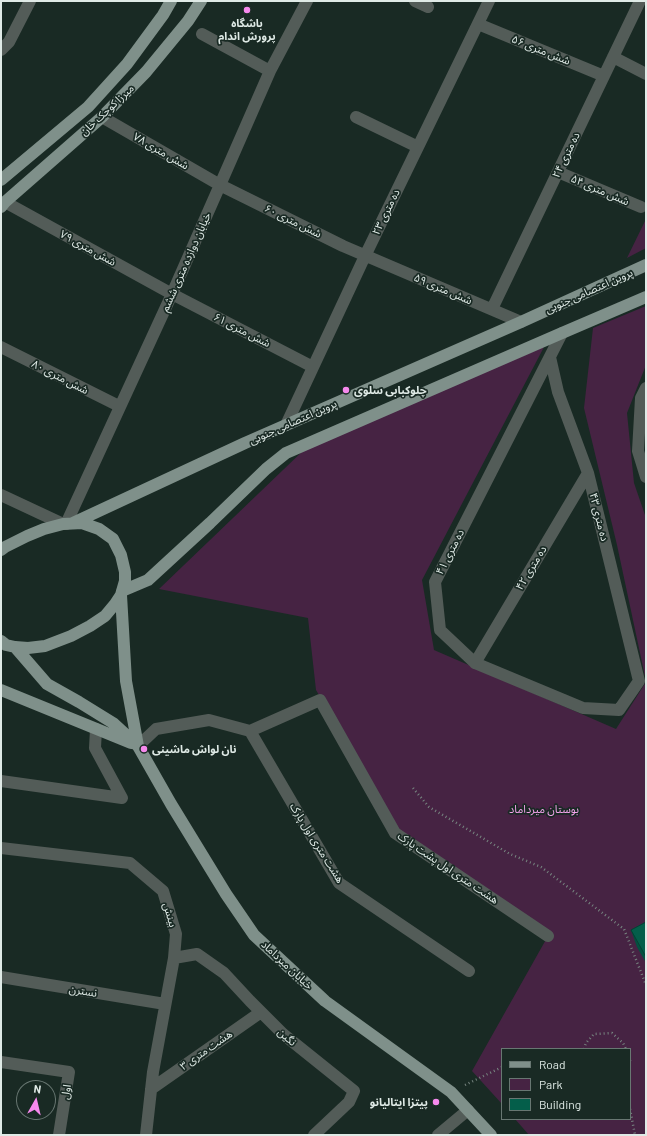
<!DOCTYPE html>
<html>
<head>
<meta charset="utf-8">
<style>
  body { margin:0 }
  #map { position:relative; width:647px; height:1136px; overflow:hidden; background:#192a24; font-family:Barlow,sans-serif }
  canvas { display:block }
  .frame { position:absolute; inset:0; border:2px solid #dfeae6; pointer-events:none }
  .legend { position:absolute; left:501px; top:1048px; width:130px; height:72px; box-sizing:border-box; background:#192a24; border:1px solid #687772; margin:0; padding:5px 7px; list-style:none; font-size:12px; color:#dfeae6 }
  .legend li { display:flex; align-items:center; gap:8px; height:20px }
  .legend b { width:20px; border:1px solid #687772 }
  .north { position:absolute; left:16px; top:1080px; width:40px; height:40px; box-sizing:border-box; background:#192a24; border:1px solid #687772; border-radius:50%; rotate:8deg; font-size:11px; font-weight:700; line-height:16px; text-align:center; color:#dfeae6 }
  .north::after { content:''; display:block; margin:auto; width:14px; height:18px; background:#f689ed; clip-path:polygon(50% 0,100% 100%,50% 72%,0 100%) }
</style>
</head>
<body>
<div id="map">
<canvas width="647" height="1136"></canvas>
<div class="frame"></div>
<ul class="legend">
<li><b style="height:5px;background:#7f908a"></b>Road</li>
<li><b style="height:11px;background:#462343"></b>Park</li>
<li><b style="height:11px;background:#045e4a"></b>Building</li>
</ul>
<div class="north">N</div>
</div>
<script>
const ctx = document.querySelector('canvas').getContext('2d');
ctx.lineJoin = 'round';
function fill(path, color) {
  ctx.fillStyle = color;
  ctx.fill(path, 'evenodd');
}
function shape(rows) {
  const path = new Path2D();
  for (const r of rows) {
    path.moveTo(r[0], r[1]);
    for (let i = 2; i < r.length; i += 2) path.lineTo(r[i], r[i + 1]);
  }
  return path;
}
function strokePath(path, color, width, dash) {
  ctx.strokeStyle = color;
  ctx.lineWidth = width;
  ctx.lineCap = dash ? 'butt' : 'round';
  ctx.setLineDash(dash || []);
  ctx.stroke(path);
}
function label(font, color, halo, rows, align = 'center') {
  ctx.font = font + ' Barlow,"Noto Sans Arabic",sans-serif';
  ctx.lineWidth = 3.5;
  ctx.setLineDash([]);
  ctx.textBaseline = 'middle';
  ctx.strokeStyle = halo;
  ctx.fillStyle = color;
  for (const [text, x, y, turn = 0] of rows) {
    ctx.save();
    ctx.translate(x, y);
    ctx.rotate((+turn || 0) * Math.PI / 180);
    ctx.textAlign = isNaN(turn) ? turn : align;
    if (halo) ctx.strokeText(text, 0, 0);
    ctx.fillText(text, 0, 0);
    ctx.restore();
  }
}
fill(shape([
  [646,219,646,248,627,258],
  [646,306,646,365,627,413,634,483,646,518,646,681,617,545,584,408,593,328],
  [544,347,422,580,434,650,616,729,646,682,646,1135,529,1135,515,1119,630,1119,630,1049,502,1049,502,1104,472,1071,548,936,401,833,316,690,308,618,159,589,308,446]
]), '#462343');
strokePath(shape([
  [413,788,429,807,510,854,541,867,624,929,646,985],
  [584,1049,586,1043,594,1034,612,1033,623,1043,626,1049],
  [630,1060,630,1061],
  [465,1085,502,1067],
  [630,1109,635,1135]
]), '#778580', 2.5, [1, 3]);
strokePath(shape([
  [415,1,428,7],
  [478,24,604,76],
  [202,34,270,71],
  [1,50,9,42,30,1],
  [613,57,646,74],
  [102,117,220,185,343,246,521,322],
  [356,117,418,147],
  [558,172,641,207],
  [5,202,172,294,313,367],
  [492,309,640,1],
  [1,347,119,406],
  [550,357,558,392,588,473,639,681,619,710,583,708,475,663,440,630,435,582,562,333],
  [646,388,641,398,638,451,646,477],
  [286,425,365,256,489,1],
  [1,495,63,524],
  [66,524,172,294,220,185,270,71,307,1],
  [475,663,588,473],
  [250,731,339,883,469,971],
  [138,746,156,729,209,720,250,731,320,700,395,833,548,936],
  [1,781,122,798,95,748,96,729],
  [1,848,130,863,163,891,176,934,174,958,153,1072,146,1135],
  [174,958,197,954,224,973,250,1001,283,1034,354,1091,349,1102,314,1135],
  [1,977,165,1004],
  [1,1062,69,1072,59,1135],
  [151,1089,261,1012],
  [438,1135,468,1110]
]), '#535c58', 12);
strokePath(shape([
  [1,180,88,107,127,64,163,15,171,1],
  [1,207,5,202,102,117,146,72,188,21,201,1],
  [73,523,245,443,521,322,646,265],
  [1,550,5,547,27,536,44,529,63,524,82,523,99,529,113,539,121,555,125,572,125,581,121,595,115,604,105,616,90,626,71,636,45,646,28,648,15,647,6,645,1,641],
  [122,591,148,580,210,523,266,469,286,453,562,333,646,297],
  [121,595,126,681,138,746],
  [15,647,47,684,79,702,113,723,138,746,171,804,226,894,254,935,325,1001,451,1092,491,1135],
  [1,690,131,743]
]), '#7f908a', 12);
fill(shape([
  [646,922,646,963,637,947,631,930]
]), '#035140');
const building = shape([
  [646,922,646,957,631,930,646,922]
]);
fill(building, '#045e4a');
strokePath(building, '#034234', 1);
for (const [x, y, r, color] of [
  [247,10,4,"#f689ed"],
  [346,390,4,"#f689ed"],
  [144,749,4,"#f689ed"],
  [436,1102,4,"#f689ed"]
]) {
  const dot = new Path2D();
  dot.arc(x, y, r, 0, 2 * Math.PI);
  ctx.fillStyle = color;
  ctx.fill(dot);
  strokePath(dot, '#192a24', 1.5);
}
label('bold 11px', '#dfeae6', '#192a24', [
  ["باشگاه",247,23,"center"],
  ["پرورش اندام",247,36,"center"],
  ["چلوکبابی سلوی",354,390],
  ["نان لواش ماشینی",152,749],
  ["پیتزا ایتالیانو",428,1102,"right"]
], 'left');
label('11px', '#dfeae6', '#192a24', [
  ["شش متری ۵۶",541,50,22],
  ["میرزا کوچک خان",107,110,-43],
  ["شش متری ۷۸",161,151,30],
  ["ده متری ۲۴",566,155,-64],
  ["شش متری ۵۴",600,190,23],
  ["ده متری ۲۳",386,212,-64],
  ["شش متری ۶۰",293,221,26],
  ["شش متری ۷۹",88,248,29],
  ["خیابان دوازده متری ششم",186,262,-66],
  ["شش متری ۵۹",443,289,23],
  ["پروین اعتصامی جنوبی",589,291,-24],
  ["شش متری ۶۱",242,330,27],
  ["شش متری ۸۰",60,377,27],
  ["پروین اعتصامی جنوبی",293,422,-24],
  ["ده متری ۴۳",599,517,76],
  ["ده متری ۴۱",450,552,-63],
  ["ده متری ۴۲",531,568,-59],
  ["هشت متری اول پارک",317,843,58],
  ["هشت متری اول پشت پارک",448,868,34],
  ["بینش",170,915,74],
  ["خیابان میرداماد",287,965,43],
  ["نسترن",83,991,9],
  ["نگین",287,1037,41],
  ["هشت متری ۳",206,1050,-35],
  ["اول",66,1092,-81]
]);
label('11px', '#f7a5ef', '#192a24', [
  ["بوستان میرداماد",544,809]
]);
</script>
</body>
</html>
